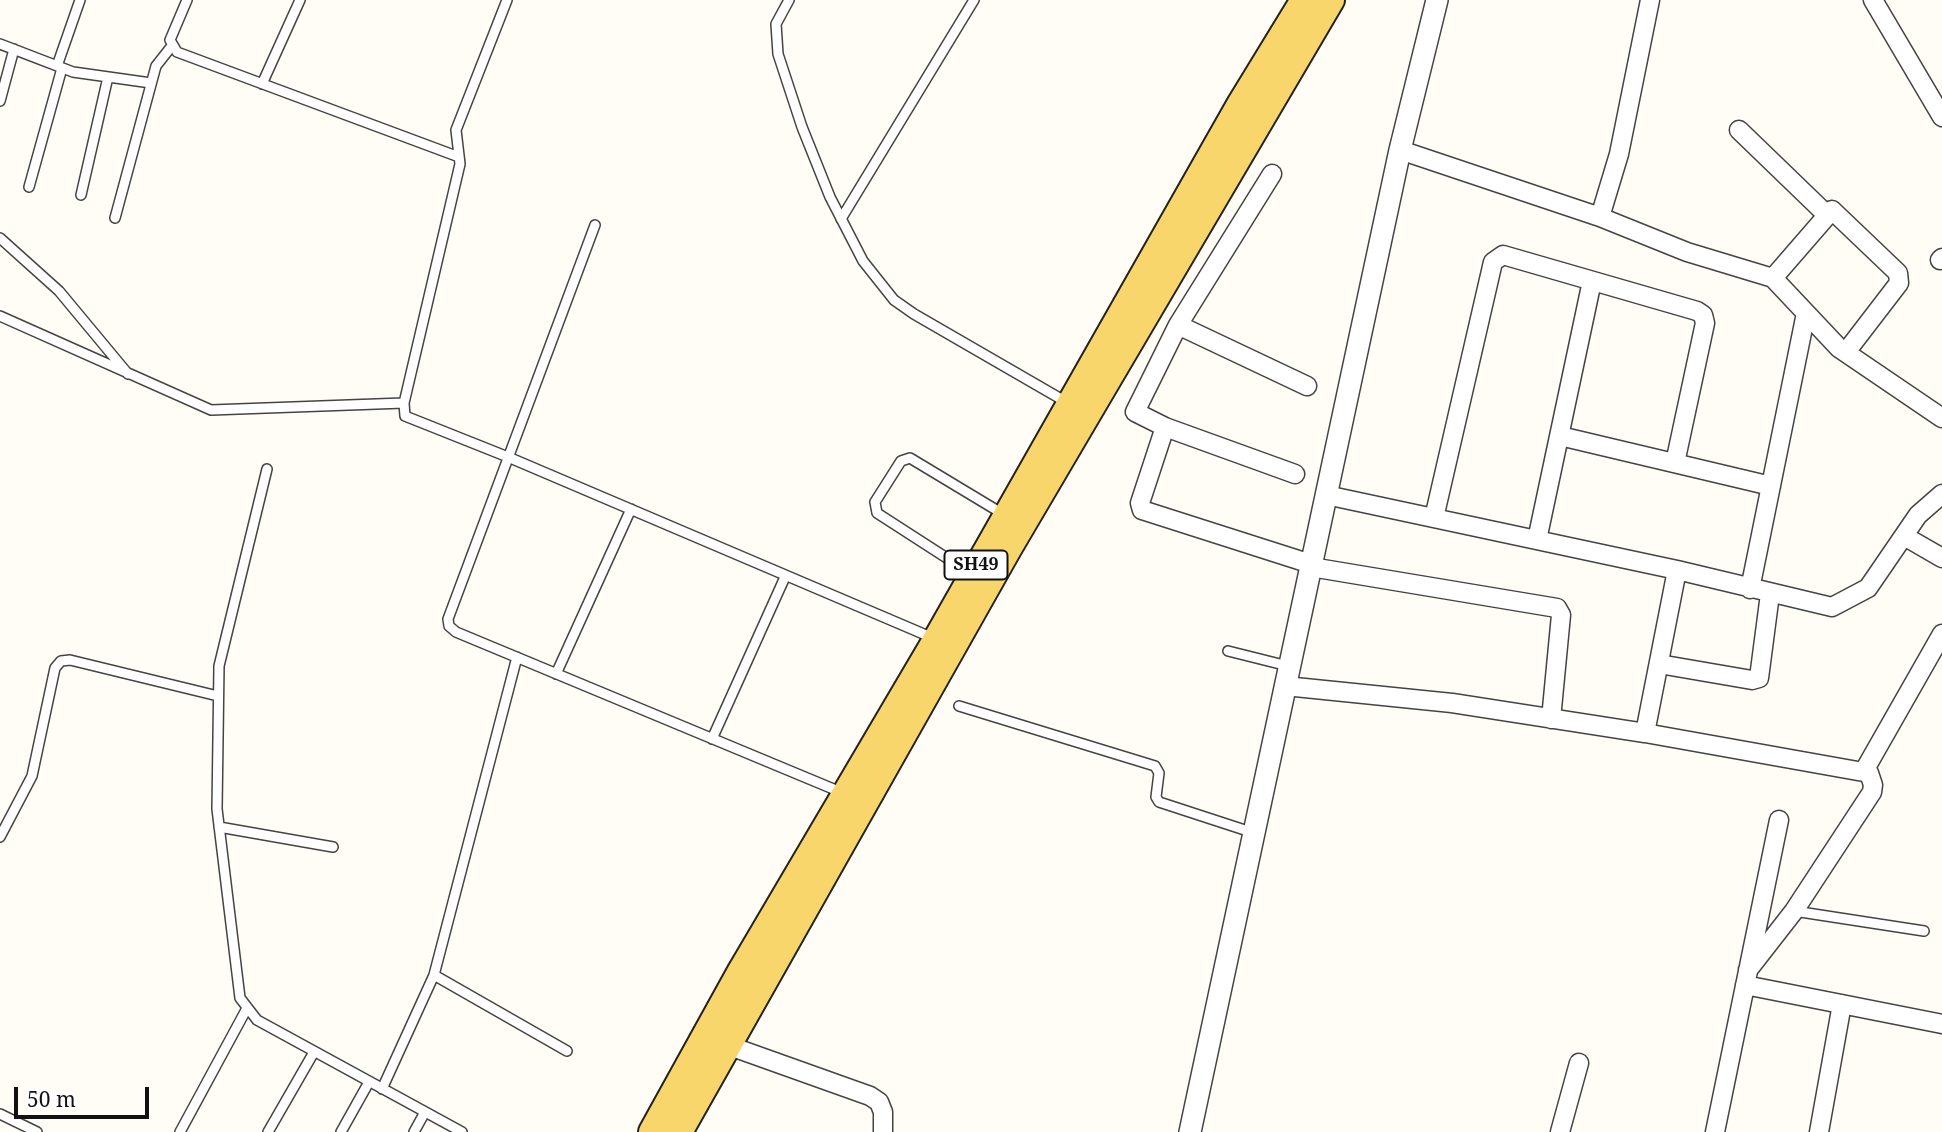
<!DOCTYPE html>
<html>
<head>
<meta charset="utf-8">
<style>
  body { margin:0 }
  #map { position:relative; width:1942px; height:1132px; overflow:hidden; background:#fffdf5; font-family:"Noto Serif",serif }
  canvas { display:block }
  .scale { position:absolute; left:14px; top:1087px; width:135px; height:32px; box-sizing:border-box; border:4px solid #111; border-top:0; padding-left:9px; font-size:21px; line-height:24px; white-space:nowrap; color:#111; -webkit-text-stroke:5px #fff; paint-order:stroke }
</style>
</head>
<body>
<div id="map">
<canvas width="1942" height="1132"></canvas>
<div class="scale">50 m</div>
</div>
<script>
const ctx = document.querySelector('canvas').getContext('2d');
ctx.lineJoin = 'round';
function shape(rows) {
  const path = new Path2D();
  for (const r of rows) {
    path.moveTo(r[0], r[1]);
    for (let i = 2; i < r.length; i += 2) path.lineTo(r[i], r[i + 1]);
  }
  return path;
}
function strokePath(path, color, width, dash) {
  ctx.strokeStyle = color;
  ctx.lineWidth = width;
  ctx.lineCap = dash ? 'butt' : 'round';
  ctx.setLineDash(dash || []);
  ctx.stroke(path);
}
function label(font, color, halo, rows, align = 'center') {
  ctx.font = font + ' "Noto Serif",serif';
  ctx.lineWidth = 7;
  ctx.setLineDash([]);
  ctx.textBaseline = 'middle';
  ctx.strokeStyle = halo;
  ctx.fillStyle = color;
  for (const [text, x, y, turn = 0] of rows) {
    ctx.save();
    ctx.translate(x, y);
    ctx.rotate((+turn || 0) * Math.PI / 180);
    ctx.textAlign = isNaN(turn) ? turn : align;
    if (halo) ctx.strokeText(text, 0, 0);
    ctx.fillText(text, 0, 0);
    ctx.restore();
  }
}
const service = shape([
  [187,0,170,40,177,52,459,157],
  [507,0,456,130,460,164,404,403,405,416,508,457,933,638],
  [789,0,776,24,778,54,802,127,830,197,863,261,894,300,914,314,1068,403],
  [0,44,73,72,151,83],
  [57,66,80,0],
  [262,84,300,0],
  [0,101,14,49],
  [29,187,62,68],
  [81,195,108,77],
  [115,218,156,66,171,47],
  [841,219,974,0],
  [595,225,448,619,449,626,456,632,843,793],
  [0,238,59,291,128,374],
  [0,316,211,410,404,403],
  [267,469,219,666,217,809,240,998,257,1020,462,1132],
  [970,573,877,513,875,502,901,461,910,458,1003,514],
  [1228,651,1288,666],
  [556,674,631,509],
  [959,706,1155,766,1159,773,1156,797,1159,802,1254,833],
  [712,739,785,577],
  [219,827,333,847],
  [0,837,32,776,55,668,61,661,70,660,218,696],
  [1794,911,1924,931],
  [434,975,567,1051],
  [382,1089,434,975,517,657],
  [0,1114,37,1132],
  [180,1132,246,1010],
  [268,1132,314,1052],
  [341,1132,369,1082],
  [414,1132,425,1112]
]);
const minor = shape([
  [1873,0,1942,117],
  [1739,130,1827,215],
  [1400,150,1600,217,1687,252,1773,278,1839,348,1942,418],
  [1272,174,1178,325,1135,412,1165,427,1295,474],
  [1600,217,1619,154,1650,0],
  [1940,260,1942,258],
  [1773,278,1832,210,1898,273,1899,283,1846,352],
  [1178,325,1307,386],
  [1165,427,1140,503,1142,510,1311,564],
  [1560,436,1771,486],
  [1326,495,1677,570,1832,607,1868,588,1918,515,1942,494],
  [1434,518,1493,262,1503,255,1697,311,1703,315,1705,323,1675,463],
  [1904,536,1942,558],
  [1537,540,1592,281],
  [1311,567,1557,608,1561,615,1551,719],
  [1750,589,1806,313],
  [1659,664,1752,680,1759,678,1770,594],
  [1285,686,1452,703,1645,733,1869,773,1873,785,1872,792,1794,911,1748,970],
  [1645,733,1677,570],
  [1864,771,1942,634],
  [1745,985,1942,1024],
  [727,1045,870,1096,879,1102,883,1112,883,1132],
  [1560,1132,1579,1063],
  [1715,1132,1779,820],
  [1819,1132,1842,1004]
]);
const tertiary = shape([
  [1190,1132,1400,150,1437,0]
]);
const primary = shape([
  [652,1132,741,971,936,640,1241,103,1304,0],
  [679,1132,1008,549,1331,0]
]);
strokePath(service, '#444', 12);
strokePath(minor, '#444', 21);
strokePath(tertiary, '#444', 24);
strokePath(primary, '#222', 30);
strokePath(service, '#fff', 9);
strokePath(minor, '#fff', 18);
strokePath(tertiary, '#fff', 21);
strokePath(primary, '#f9d66b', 26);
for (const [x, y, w] of [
  [976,565,63]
]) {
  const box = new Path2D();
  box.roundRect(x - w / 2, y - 14.5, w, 29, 5);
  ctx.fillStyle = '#fff';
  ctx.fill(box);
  strokePath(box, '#111', 2);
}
label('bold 18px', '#111', null, [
  ["SH49",976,565]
]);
</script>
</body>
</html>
